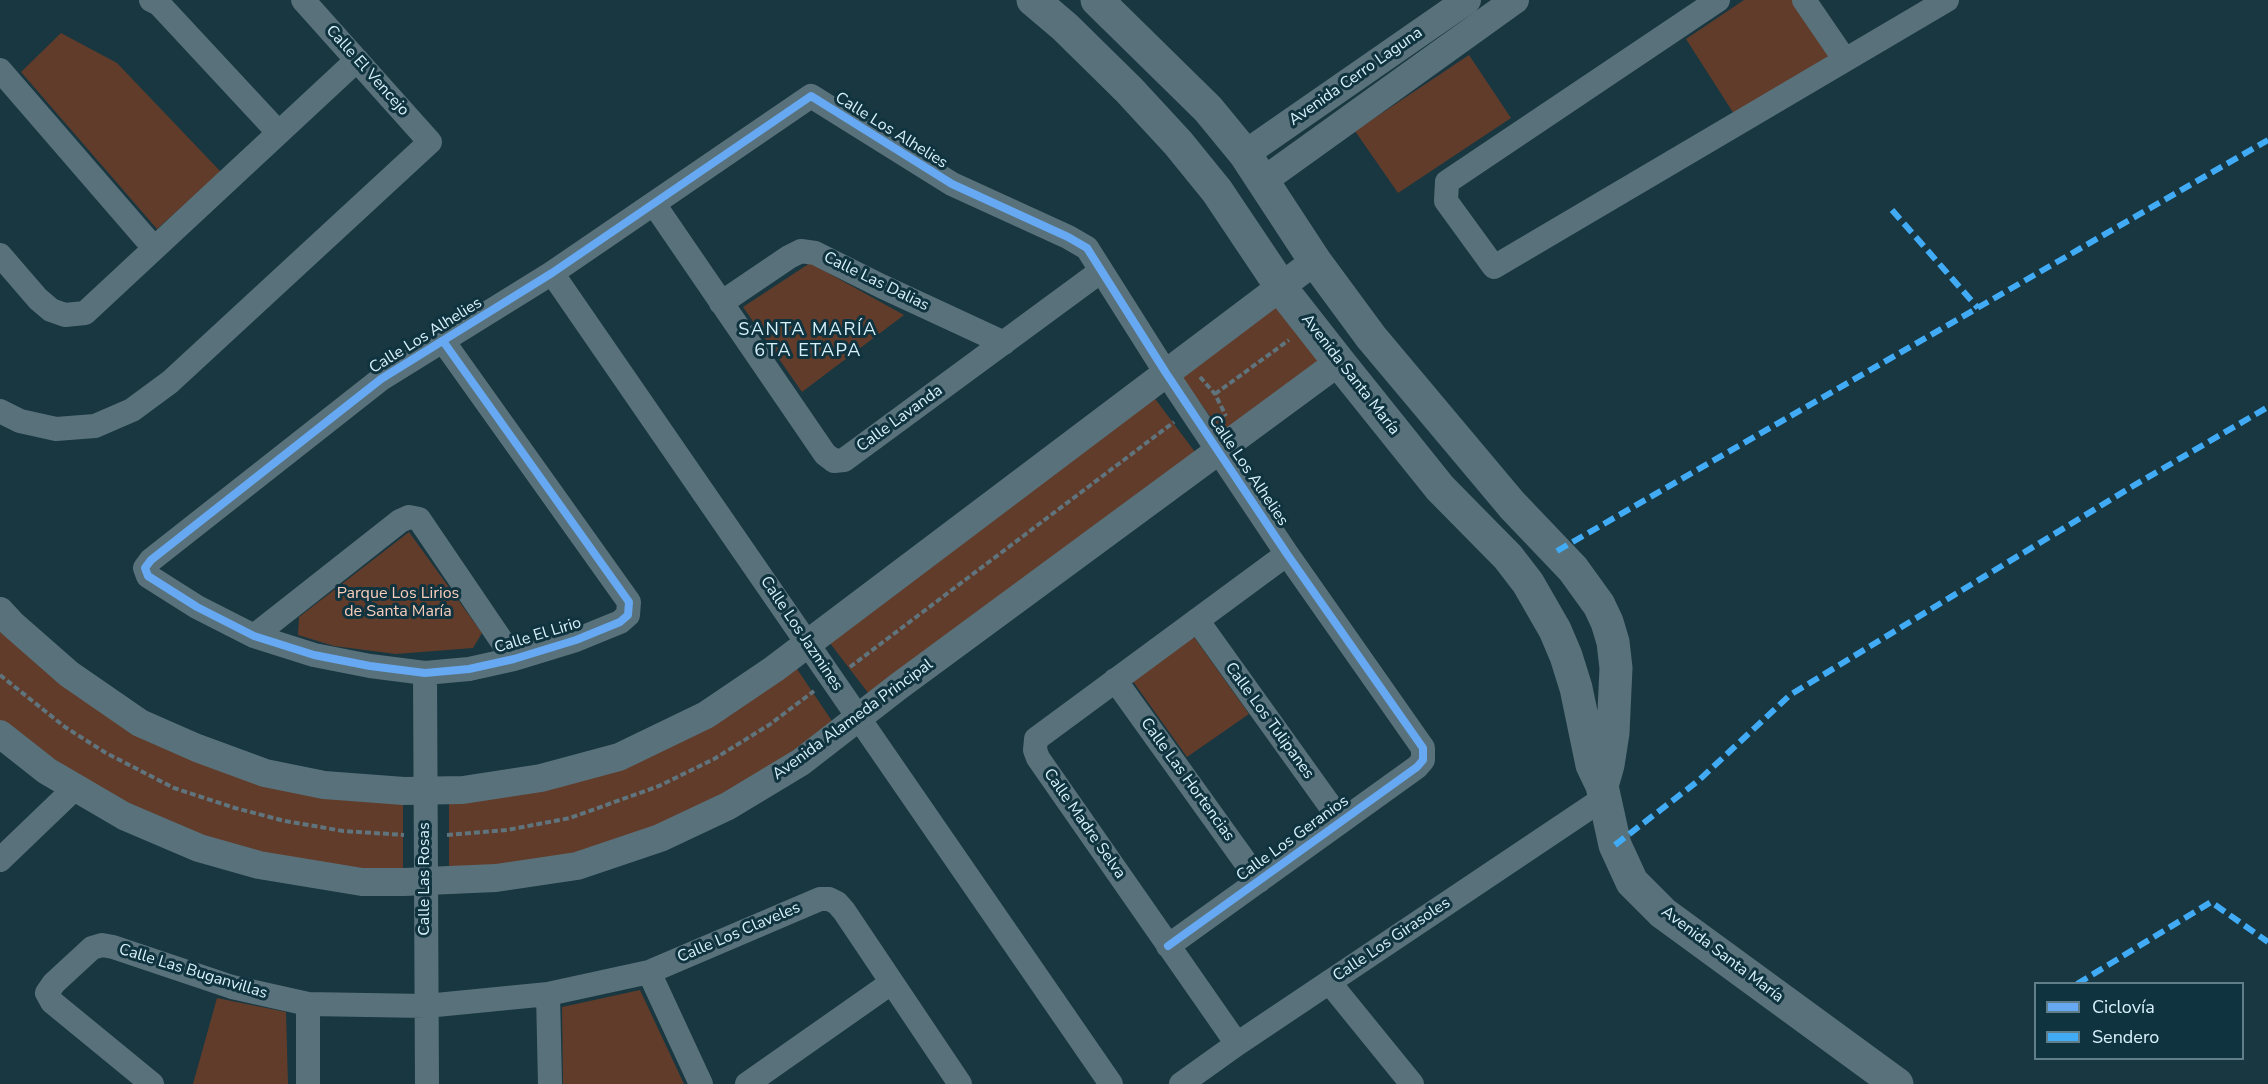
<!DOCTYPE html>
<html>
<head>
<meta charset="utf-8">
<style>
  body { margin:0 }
  #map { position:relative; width:2268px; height:1084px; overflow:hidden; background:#183740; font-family:"Nunito Sans",sans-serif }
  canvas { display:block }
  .legend { position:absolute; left:2034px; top:982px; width:210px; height:78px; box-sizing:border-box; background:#103340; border:2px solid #607f8b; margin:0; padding:8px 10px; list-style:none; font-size:18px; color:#d8f2fc }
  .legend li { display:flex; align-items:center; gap:12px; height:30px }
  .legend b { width:30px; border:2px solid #607f8b }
</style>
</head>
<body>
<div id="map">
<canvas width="2268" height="1084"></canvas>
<ul class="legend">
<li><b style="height:8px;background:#66a8f1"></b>Ciclovía</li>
<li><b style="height:8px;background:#42abf6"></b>Sendero</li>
</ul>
</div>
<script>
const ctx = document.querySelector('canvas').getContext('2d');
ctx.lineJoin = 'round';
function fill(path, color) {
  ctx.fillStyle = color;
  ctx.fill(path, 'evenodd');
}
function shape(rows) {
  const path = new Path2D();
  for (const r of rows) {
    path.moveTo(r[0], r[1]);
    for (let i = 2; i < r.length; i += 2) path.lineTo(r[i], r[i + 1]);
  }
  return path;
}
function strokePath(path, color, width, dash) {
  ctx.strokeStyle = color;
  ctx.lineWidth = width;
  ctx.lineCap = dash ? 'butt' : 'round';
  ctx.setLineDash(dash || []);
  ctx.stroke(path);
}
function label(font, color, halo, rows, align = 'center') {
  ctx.font = font + ' "Nunito Sans",sans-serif';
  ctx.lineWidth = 6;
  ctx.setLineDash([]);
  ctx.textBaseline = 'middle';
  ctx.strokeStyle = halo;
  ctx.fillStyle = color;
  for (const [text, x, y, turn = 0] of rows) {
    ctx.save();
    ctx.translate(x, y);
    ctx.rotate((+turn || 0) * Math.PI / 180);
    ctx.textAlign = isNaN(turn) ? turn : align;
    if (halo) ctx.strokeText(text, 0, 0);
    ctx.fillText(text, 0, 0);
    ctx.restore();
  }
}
fill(shape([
  [1744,0,1794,0,1832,54,1734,114,1686,39],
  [61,33,117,63,221,172,157,229,21,72],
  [1469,55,1511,118,1398,193,1355,131],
  [810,263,904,315,802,392,743,307],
  [1281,300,1326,361,1224,435,1179,374],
  [1153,396,1198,456,872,698,826,638],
  [409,532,482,633,473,648,396,654,334,646,298,635,299,617],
  [0,625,153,739,403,802,403,874,266,857,132,811,0,723],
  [1194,637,1249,714,1187,757,1132,680],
  [795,666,834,724,722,797,654,827,574,854,449,871,449,801,542,789],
  [640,990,684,1084,563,1084,562,1007],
  [217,998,286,1012,288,1084,193,1084]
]), '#613c2a');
strokePath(shape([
  [1200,377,1215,394,1226,416],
  [1215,394,1289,340],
  [850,667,1174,422],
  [0,675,65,727,106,753,174,788,235,808,285,821,343,831,404,835],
  [447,835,507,830,570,818,659,786,714,759,769,725,814,691]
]), '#5f747c', 4, [6, 3]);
strokePath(shape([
  [151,0,159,4,278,132],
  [1718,0,1447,182,1446,201,1494,267,1947,0],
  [1804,0,1845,60],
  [0,70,154,248],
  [654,204,825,454,834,461,844,460,1101,271],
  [0,255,38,299,51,310,65,315,85,313,357,60],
  [552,273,1111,1084],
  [721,303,789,257,801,251,815,253,881,286,1004,343],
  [443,341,629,602,628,615,620,622,576,640,514,659,469,669,425,673,370,666,314,655,254,636,197,607,148,576,145,568,151,560,381,379,552,273,811,96,952,184,1068,237,1087,248,1166,373,1287,554,1423,748,1423,760,1417,767,1168,946],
  [0,411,20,421,56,429,95,426,132,410,170,382,430,142,303,0],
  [1197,620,1341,821],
  [254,636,400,521,409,517,419,519,514,659],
  [425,673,427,1084],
  [1115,680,1259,881],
  [0,860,75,788],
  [649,972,701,1084],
  [1329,982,1412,1084],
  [548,994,550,1084],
  [308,1004,308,1084],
  [1237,1044,1038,758,1035,750,1036,739,1287,554],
  [152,1084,52,1002,47,993,54,983,92,948,102,945,113,947,232,987,308,1004,426,1006,548,994,649,972,820,899,829,899,837,903,844,911,960,1084],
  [747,1084,891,983],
  [1181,1084,1237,1044,1604,798]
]), '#59717a', 24);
strokePath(shape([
  [1245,154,1467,0],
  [1263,181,1515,0],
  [0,611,12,624,69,674,140,723,197,748,265,773,324,785,404,791,463,790,541,778,619,757,706,715,774,669,1315,261],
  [0,734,47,771,124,816,199,848,259,865,362,882,404,882,496,878,577,866,660,838,728,806,801,762,899,686,1339,362]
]), '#59717a', 28);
strokePath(shape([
  [1033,0,1065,27,1129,90,1178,143,1217,191,1288,297,1339,362,1440,488,1508,557,1528,583,1555,630,1566,656,1576,688,1592,765,1602,786,1615,845,1632,882,1663,913,1897,1084],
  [1097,0,1208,109,1245,154,1315,261,1371,337,1512,505,1573,569,1599,605,1607,622,1613,642,1616,668,1613,733,1608,765,1602,786]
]), '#59717a', 33);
strokePath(shape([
  [1892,210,1978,308],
  [1557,551,2268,140],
  [1615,845,1698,781,1790,695,2133,486,2268,407],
  [2077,984,2211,902,2268,942]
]), '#42abf6', 6, [12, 6]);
strokePath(shape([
  [443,341,629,602,628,615,620,622,576,640,514,659,469,669,425,673,370,666,314,655,254,636,197,607,148,576,145,568,151,560,381,379,552,273,811,96,952,184,1068,237,1087,248,1166,373,1287,554,1423,748,1423,760,1417,767,1168,946]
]), '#66a8f1', 8);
label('16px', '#d8f2fc', '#103340', [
  ["Calle El Vencejo",367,71,48],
  ["Avenida Cerro Laguna",1356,77,-35],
  ["Calle Los Alhelies",891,131,32],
  ["Calle Las Dalias",876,282,26],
  ["Calle Los Alhelies",426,336,-32],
  ["Avenida Santa María",1350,375,52],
  ["Calle Lavanda",900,419,-36],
  ["Calle Los Alhelies",1248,471,56],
  ["Calle Los Jazmines",801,634,56],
  ["Calle El Lirio",538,636,-17],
  ["Avenida Alameda Principal",853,720,-36],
  ["Calle Los Tulipanes",1269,721,54],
  ["Calle Las Hortencias",1187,780,54],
  ["Calle Madre Selva",1084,824,55],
  ["Calle Los Geranios",1293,839,-36],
  ["Calle Las Rosas",425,879,-90],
  ["Calle Los Claveles",739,933,-23],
  ["Calle Los Girasoles",1392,940,-34],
  ["Avenida Santa María",1722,955,37],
  ["Calle Las Buganvillas",193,972,17]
]);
label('16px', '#facebb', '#103340', [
  ["Parque Los Lirios",398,594],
  ["de Santa María",398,612]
]);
ctx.letterSpacing = '1.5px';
label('18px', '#d8f2fc', '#103340', [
  ["SANTA MARÍA",808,331],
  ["6TA ETAPA",808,352]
]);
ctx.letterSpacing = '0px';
</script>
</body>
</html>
